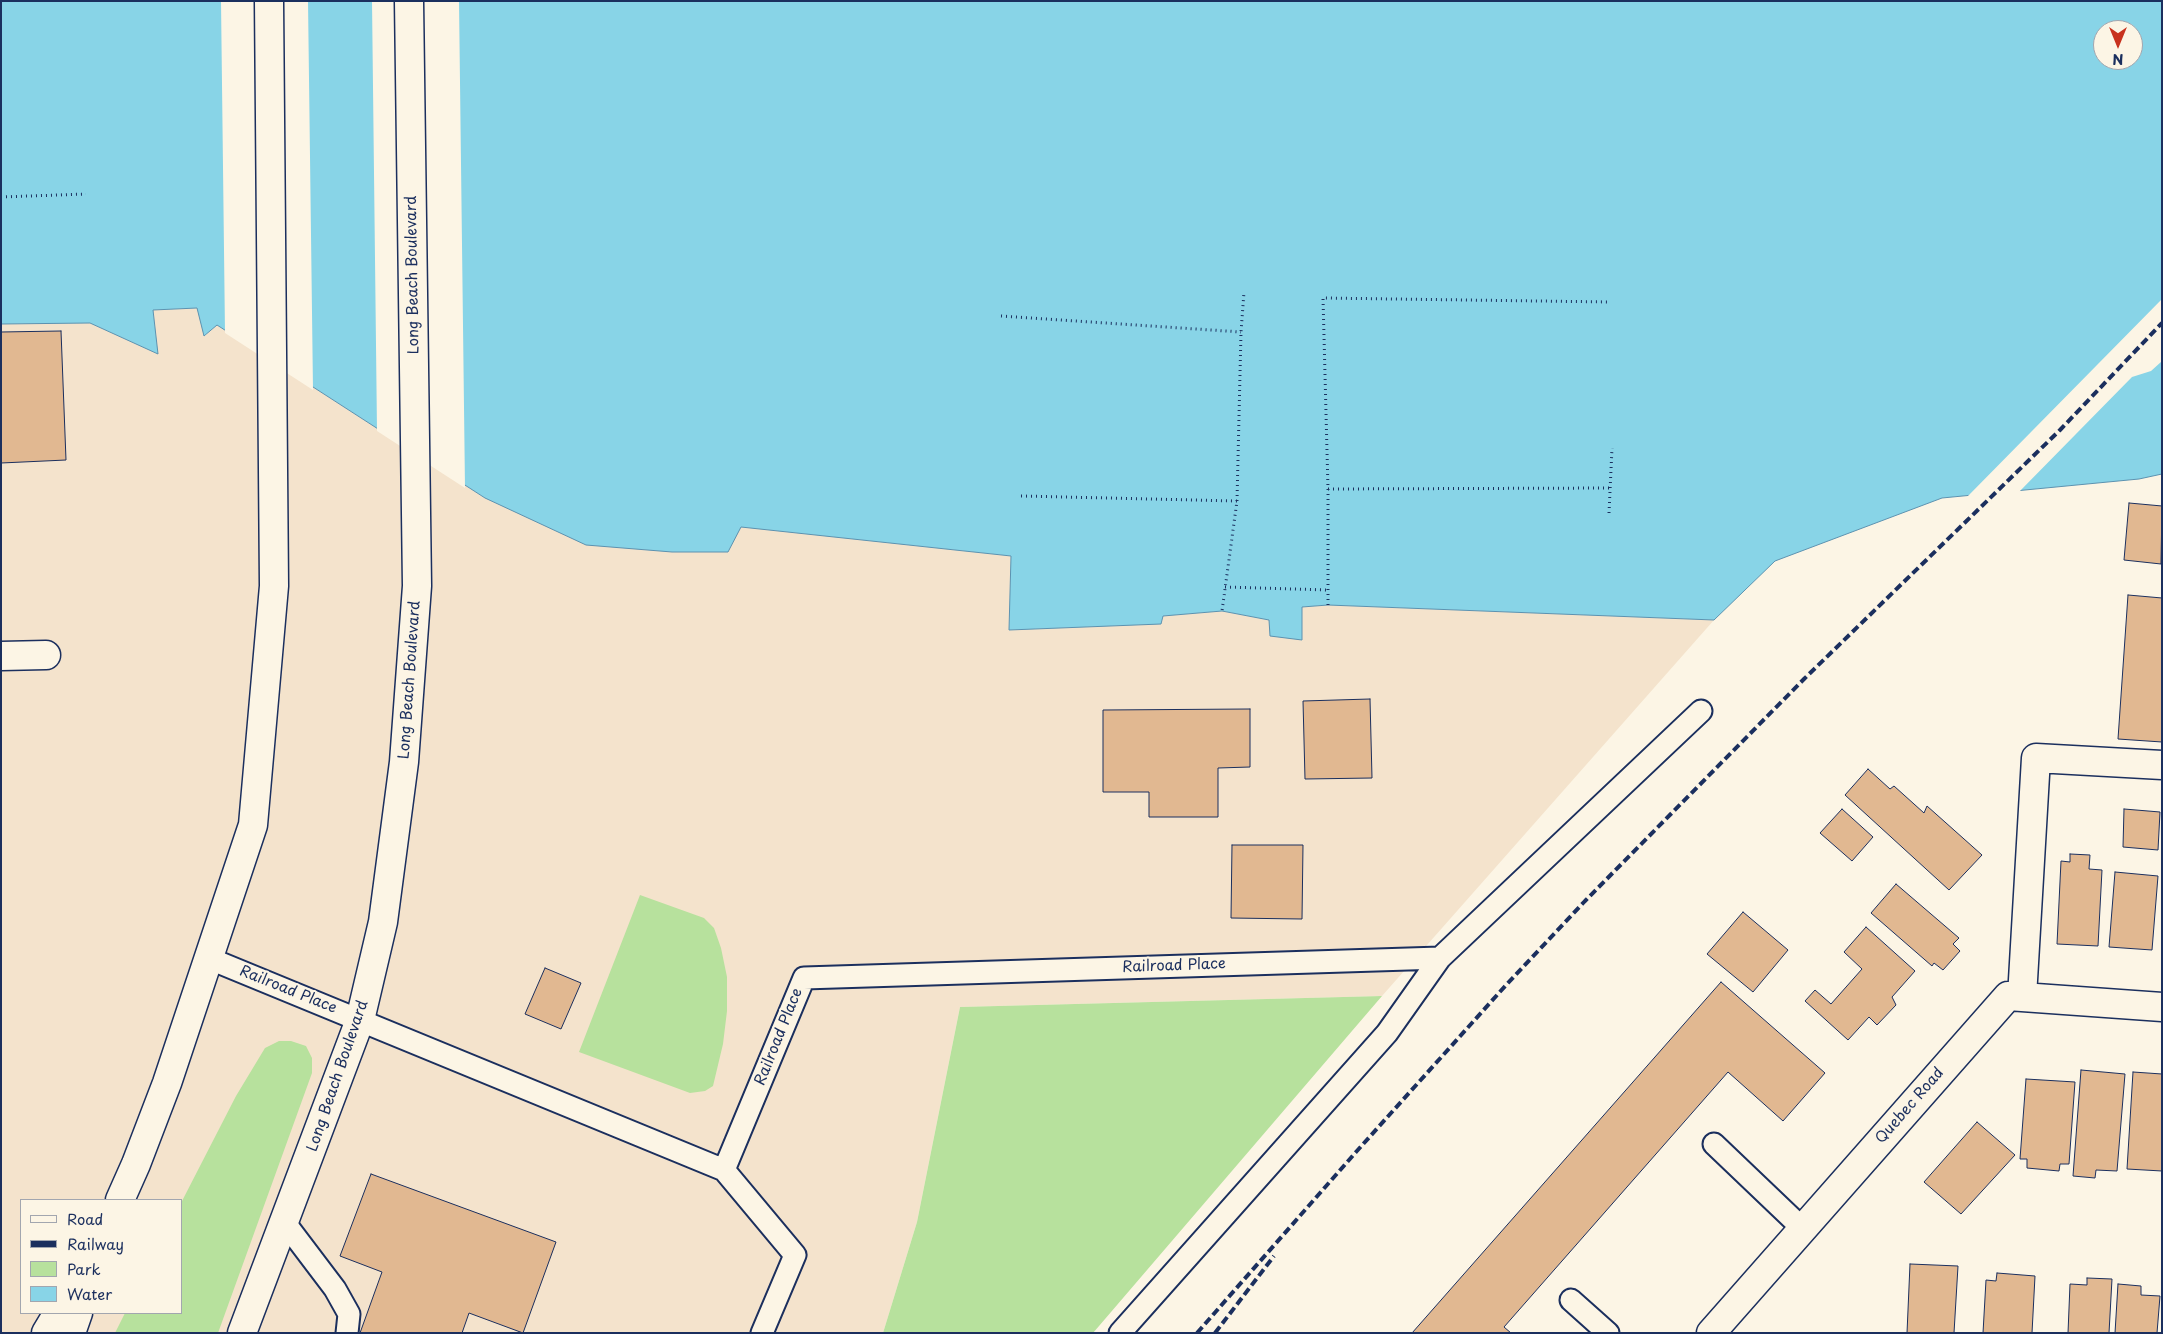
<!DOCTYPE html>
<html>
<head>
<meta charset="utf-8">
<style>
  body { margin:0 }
  #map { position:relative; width:2163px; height:1334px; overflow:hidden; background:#fcf5e5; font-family:"Playpen Sans",sans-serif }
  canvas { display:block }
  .frame { position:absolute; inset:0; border:2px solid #1b2f5e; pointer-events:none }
  .legend { position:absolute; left:20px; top:1199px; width:162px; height:115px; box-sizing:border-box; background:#fcf5e5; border:1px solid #a2a6af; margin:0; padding:6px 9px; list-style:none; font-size:15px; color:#1b2f5e }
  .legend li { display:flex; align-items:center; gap:10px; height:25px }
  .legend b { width:25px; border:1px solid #a2a6af }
  .north { position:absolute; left:2093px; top:20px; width:50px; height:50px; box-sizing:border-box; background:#fcf5e5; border:1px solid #a2a6af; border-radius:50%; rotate:180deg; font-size:14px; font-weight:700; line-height:20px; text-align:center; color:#1b2f5e }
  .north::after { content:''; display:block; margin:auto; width:18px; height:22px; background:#c8321e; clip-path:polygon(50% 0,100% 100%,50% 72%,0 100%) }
</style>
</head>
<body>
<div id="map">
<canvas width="2163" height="1334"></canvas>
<div class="frame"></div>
<ul class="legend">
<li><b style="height:6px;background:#fcf5e5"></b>Road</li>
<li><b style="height:6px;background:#1b2f5e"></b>Railway</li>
<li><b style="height:14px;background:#b7e19d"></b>Park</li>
<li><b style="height:14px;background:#88d4e7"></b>Water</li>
</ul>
<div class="north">N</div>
</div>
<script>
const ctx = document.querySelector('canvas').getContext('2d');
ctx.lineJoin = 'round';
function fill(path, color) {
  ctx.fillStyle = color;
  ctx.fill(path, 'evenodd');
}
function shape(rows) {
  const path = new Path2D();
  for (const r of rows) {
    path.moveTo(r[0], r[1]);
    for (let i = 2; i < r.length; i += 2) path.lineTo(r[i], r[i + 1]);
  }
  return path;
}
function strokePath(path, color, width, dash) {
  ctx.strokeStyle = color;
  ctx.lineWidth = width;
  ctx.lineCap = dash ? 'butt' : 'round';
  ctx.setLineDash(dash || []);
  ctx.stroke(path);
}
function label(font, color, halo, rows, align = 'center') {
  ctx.font = font + ' "Playpen Sans",sans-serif';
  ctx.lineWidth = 4;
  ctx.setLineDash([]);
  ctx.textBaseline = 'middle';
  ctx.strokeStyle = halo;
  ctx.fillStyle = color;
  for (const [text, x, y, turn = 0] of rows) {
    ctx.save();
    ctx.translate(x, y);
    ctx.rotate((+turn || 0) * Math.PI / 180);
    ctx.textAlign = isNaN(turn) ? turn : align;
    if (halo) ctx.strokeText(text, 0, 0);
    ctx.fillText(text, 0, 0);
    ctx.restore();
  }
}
fill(shape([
  [198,308,205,336,217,325,485,498,1011,556,1009,630,1161,623,1162,616,1222,611,1269,620,1302,640,1302,607,1328,605,1714,620,1382,996,960,1007,917,1222,883,1333,1,1333,1,324,90,323,157,353,153,310],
  [21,1200,181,1200,181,1313,21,1313]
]), '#f4e3cc');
fill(shape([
  [640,895,704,918,714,928,721,948,727,977,727,1011,723,1044,713,1086,705,1091,690,1093,579,1052],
  [1382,996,1093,1333,883,1333,917,1222,960,1007],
  [279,1041,291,1041,306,1046,312,1058,312,1073,218,1333,115,1333,125,1313,181,1313,181,1203,236,1096,265,1048]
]), '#b7e19d');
const water = shape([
  [1,1,2162,1,2162,474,2139,479,1942,498,1775,561,1714,620,1328,605,1302,607,1302,640,1270,636,1269,620,1222,611,1163,616,1161,624,1009,630,1011,556,741,527,728,552,672,552,586,545,485,498,217,325,204,336,197,308,153,310,158,354,90,323,1,324,1,1],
  [2103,30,2133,30,2133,60,2103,60,2103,30]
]);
fill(water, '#88d4e7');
strokePath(water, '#5c92b0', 1);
fill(shape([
  [221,1,308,1,313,390,225,333],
  [372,1,459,1,465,488,377,431],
  [2162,299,2161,362,2151,371,2132,377,2018,493,1966,498]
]), '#fcf5e5');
const building = shape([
  [61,331,66,460,1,463,1,332,61,331],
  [2129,503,2162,506,2161,564,2124,560,2129,503],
  [2128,595,2162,598,2162,742,2118,739,2128,595],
  [1370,699,1372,778,1305,779,1303,701,1370,699],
  [1250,709,1250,767,1218,768,1218,817,1149,817,1149,792,1103,792,1103,710,1250,709],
  [1868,769,1890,789,1894,786,1924,813,1927,806,1982,855,1949,890,1845,795,1868,769],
  [1842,809,1873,837,1852,861,1820,833,1842,809],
  [2124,809,2160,812,2158,850,2123,847,2124,809],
  [1232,845,1303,845,1302,919,1231,918,1232,845],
  [2070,854,2090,855,2089,869,2102,870,2098,946,2057,944,2061,861,2070,862,2070,854],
  [2115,872,2158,876,2152,950,2109,947,2115,872],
  [1896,884,1959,938,1953,944,1960,951,1943,970,1934,963,1932,966,1871,913,1896,884],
  [1743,912,1788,950,1753,992,1707,954,1743,912],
  [1866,927,1915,971,1892,997,1896,1005,1877,1025,1869,1017,1848,1040,1805,1001,1815,990,1831,1004,1862,969,1844,952,1866,927],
  [545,968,581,983,561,1029,525,1014,545,968],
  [1721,982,1825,1073,1783,1121,1728,1072,1504,1327,1511,1333,1412,1333,1721,982],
  [2081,1070,2125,1074,2117,1171,2096,1170,2095,1178,2073,1176,2081,1070],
  [2133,1072,2162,1074,2162,1171,2127,1169,2133,1072],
  [2026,1079,2075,1082,2069,1164,2060,1164,2059,1171,2027,1168,2027,1159,2020,1159,2026,1079],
  [1977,1122,2015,1155,1961,1214,1924,1182,1977,1122],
  [371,1174,556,1242,523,1333,469,1313,462,1333,360,1333,382,1272,340,1256,371,1174],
  [1910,1264,1958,1266,1954,1333,1907,1333,1910,1264],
  [1997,1273,2035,1276,2032,1333,1983,1333,1986,1280,1996,1281,1997,1273],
  [2087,1278,2112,1279,2109,1333,2068,1333,2070,1284,2087,1285,2087,1278],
  [2118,1284,2141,1286,2141,1295,2160,1296,2157,1333,2115,1333,2118,1284]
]);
fill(building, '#e1b891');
strokePath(building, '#1b2f5e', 1);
const service = shape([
  [208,958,724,1170,804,978,1440,958],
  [1714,1144,1802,1228],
  [724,1170,795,1255,762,1333],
  [285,1223,335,1289,349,1314,347,1333],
  [1571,1300,1608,1333],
  [1120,1333,1387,1033,1440,958,1701,711]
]);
const minor = shape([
  [1,656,46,655],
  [2022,997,2036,758,2162,765],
  [1711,1333,2008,996,2162,1007]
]);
const secondary = shape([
  [71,1333,78,1313]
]);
const primary = shape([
  [120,1200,136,1164,167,1083,253,825,274,586,269,1],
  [46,1333,58,1313],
  [242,1333,360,1020,383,922,404,762,417,586,409,1]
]);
strokePath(service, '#1b2f5e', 25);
strokePath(minor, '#1b2f5e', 31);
strokePath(secondary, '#1b2f5e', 31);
strokePath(primary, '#1b2f5e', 31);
strokePath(shape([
  [1,197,86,194],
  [1001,316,1241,332],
  [1328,489,1612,488],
  [1021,496,1237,501,1222,611],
  [1237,501,1241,332,1244,292],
  [1609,513,1612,448],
  [1225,587,1328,590],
  [1328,605,1328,489,1323,298,1610,302]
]), '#1b2f5e', 3, [1, 4]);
strokePath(service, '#fcf5e5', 21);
strokePath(minor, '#fcf5e5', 28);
strokePath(secondary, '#fcf5e5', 28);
strokePath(primary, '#fcf5e5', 28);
strokePath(shape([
  [1197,1333,1356,1152,1507,984,1585,901,1804,679,2060,430,2162,323],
  [1215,1333,1274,1256]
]), '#1b2f5e', 4, [8, 4]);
label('15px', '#1b2f5e', '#fcf5e5', [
  ["Long Beach Boulevard",413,275,-91],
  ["Long Beach Boulevard",410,680,-86],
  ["Railroad Place",1174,966,-2],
  ["Railroad Place",288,990,22],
  ["Railroad Place",779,1037,-68],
  ["Long Beach Boulevard",338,1076,-71],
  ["Quebec Road",1910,1106,-49]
]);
</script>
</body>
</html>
